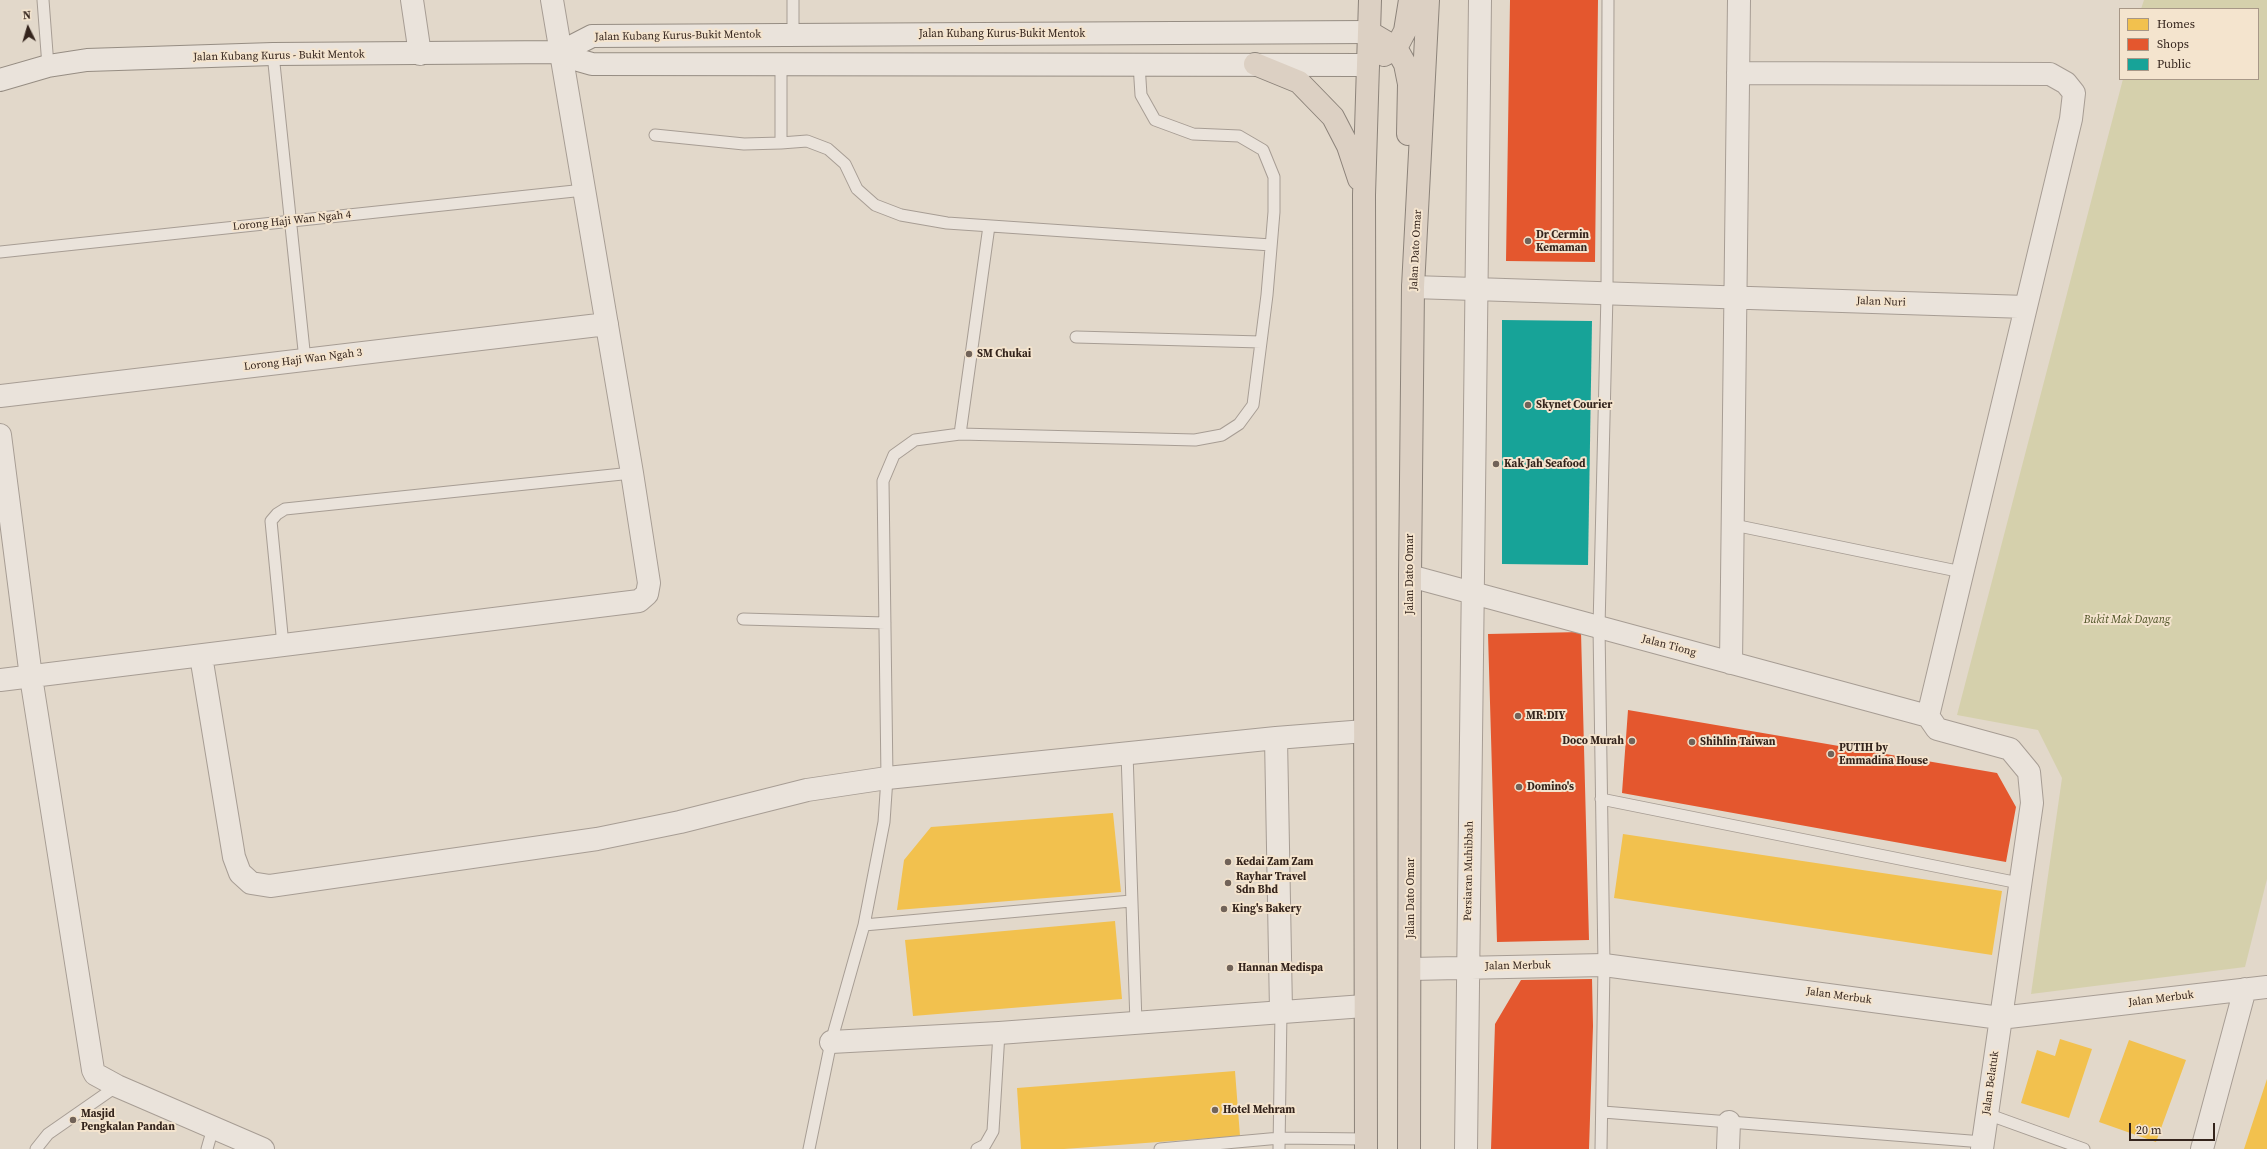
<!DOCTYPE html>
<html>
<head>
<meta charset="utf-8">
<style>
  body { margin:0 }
  #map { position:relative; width:2267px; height:1149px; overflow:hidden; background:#e2d8ca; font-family:"Source Serif 4",serif }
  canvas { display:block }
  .legend { position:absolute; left:2119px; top:8px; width:140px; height:72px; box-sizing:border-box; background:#f4e4ce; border:1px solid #a79787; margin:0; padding:5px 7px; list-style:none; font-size:12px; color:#34241c }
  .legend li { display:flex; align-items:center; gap:8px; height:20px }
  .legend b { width:20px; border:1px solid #a79787 }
  .north { position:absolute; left:8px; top:8px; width:40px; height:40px; -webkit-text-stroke:3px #f4e4ce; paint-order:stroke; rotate:355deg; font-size:11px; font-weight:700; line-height:16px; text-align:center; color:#34241c }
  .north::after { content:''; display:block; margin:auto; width:14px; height:18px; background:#34241c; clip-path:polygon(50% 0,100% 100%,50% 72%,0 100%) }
  .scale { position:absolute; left:2129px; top:1123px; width:86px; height:18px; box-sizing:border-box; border:2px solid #34241c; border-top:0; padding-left:5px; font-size:12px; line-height:14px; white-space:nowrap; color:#34241c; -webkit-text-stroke:3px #f4e4ce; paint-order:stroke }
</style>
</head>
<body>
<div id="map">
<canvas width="2267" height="1149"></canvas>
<ul class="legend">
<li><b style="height:11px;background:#f2c14e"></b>Homes</li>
<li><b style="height:11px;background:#e4572e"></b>Shops</li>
<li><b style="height:11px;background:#17a398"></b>Public</li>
</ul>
<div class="north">N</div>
<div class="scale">20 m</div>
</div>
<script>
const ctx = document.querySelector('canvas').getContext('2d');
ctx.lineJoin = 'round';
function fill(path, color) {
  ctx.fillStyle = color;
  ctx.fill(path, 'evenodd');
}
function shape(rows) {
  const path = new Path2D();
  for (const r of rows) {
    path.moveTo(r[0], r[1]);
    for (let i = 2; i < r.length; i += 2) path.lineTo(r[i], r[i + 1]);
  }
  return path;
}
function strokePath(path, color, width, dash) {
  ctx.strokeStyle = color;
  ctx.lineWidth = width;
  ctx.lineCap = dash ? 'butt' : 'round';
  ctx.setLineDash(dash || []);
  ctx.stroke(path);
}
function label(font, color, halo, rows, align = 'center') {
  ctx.font = font + ' "Source Serif 4",serif';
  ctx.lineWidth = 4;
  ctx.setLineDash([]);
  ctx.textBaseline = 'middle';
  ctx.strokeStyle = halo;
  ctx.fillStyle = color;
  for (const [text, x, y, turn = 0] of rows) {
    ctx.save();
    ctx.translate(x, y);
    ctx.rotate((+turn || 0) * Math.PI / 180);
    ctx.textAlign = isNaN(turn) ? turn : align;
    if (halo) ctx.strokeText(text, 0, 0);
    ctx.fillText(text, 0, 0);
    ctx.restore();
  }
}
fill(shape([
  [2144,0,2267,0,2267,879,2245,967,2031,994,2062,778,2038,730,1957,715,2123,79,2258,79,2258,9,2141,9]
]), '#d5d0ac');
fill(shape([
  [1113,813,1121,892,897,910,904,860,931,827],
  [1623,834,2002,891,1992,955,1614,898],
  [1115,921,1122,999,913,1016,905,940],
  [2060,1039,2092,1049,2069,1118,2021,1103,2037,1050,2055,1056],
  [2129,1040,2186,1060,2156,1142,2099,1122],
  [1235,1071,1240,1136,1064,1149,1021,1149,1017,1088],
  [2267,1079,2267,1149,2244,1149]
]), '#f2c14e');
fill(shape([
  [1510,0,1598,0,1595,262,1506,261],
  [1581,632,1589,940,1497,942,1488,634],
  [1628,710,1997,773,2016,807,2006,862,1622,793],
  [1592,979,1593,1026,1589,1149,1491,1149,1495,1024,1521,980]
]), '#e4572e');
fill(shape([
  [1502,320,1592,321,1588,565,1502,564]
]), '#17a398');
const service = shape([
  [43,0,48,66],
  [793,0,793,35],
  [273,54,305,360],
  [655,135,744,144,781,143,781,63],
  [781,143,807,141,828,149,845,164,857,189,875,205,901,215,947,223,1271,245],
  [0,252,584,190],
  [1076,337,1261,342],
  [960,434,989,226],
  [1734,525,1962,572],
  [743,619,885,623],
  [283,645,271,521,277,514,285,509,632,473],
  [1127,753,1136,1023],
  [1601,799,2019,883],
  [864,925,1131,901],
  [1603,1112,1983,1142],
  [1987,1114,2084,1149],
  [36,1149,48,1134,117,1086],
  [207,1149,213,1128],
  [809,1149,831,1042,864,925,884,822,887,778,883,481,894,455,915,440,960,434,1195,440,1222,435,1239,424,1253,405,1267,295,1274,212,1274,177,1263,150,1239,136,1193,134,1155,120,1141,95,1139,64],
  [977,1149,985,1145,993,1131,999,1033],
  [1160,1149,1280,1138,1365,1139],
  [1279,1149,1281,1011],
  [1601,1149,1604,965,1599,627,1607,294,1608,0]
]);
const minor = shape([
  [412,0,420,54],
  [1738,73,2050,74,2066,83,2074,93,2071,119,1928,716],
  [1413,287,2026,307],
  [0,396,607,324],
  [0,435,31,677,93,1070,95,1074,117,1086,263,1149],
  [1410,576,1928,716],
  [201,656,234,857,240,873,251,883,270,886,597,839,680,822,807,790,887,778,1276,738,1365,731],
  [1731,663,1739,0],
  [0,680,639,601,647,594,649,583,632,473,552,0],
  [1928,716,1937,729,2010,749,2029,772,2032,803,1982,1149],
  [1276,738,1281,1011],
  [1411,969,1604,965,2000,1018,2267,987],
  [831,1042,999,1033,1364,1006],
  [1466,1149,1480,0],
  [1728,1149,1729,1122],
  [2202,1149,2245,989]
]);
const secondary = shape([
  [561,52,592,36,1369,32],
  [0,80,48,66,87,60,273,54,561,52,578,60,592,64,1368,65]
]);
const trunk = shape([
  [1369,32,1396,48,1405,64,1409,84,1408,134],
  [1384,55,1396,48,1405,31,1410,0],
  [1255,64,1299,82,1333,117,1348,146,1359,179],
  [1366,1149,1364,195,1370,0],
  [1409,1149,1410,576,1413,287,1428,0]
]);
strokePath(service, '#a79d94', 13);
strokePath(minor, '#a79d94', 24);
strokePath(secondary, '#968d83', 24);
strokePath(trunk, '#8c837a', 24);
strokePath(service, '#eae3db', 11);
strokePath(minor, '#eae3db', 22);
strokePath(secondary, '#eae3db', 22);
strokePath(trunk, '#dcd0c3', 22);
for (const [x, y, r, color] of [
  [1528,241,4,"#716359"],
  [969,354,4,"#716359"],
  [1528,405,4,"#716359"],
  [1496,464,4,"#716359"],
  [1518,716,4,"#716359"],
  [1632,741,4,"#716359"],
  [1692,742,4,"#716359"],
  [1831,754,4,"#716359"],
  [1519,787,4,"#716359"],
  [1228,862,4,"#716359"],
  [1228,883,4,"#716359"],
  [1224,909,4,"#716359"],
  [1230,968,4,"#716359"],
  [1215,1110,4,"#716359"],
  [73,1120,4,"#716359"]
]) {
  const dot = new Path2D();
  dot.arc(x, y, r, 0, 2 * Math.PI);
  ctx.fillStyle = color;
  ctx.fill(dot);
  strokePath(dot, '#f4e4ce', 1.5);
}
label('11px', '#34241c', '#f4e4ce', [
  ["Jalan Kubang Kurus-Bukit Mentok",1002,34],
  ["Jalan Kubang Kurus-Bukit Mentok",678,36,-1],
  ["Jalan Kubang Kurus - Bukit Mentok",279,56,-1],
  ["Lorong Haji Wan Ngah 4",292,221,-6],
  ["Jalan Dato Omar",1416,250,-87],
  ["Jalan Nuri",1881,302,2],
  ["Lorong Haji Wan Ngah 3",303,360,-7],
  ["Jalan Dato Omar",1410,574,-90],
  ["Jalan Tiong",1669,646,15],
  ["Persiaran Muhibbah",1469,871,-89],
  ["Jalan Dato Omar",1411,898,-90],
  ["Jalan Merbuk",1518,966,-1],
  ["Jalan Merbuk",1839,996,8],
  ["Jalan Merbuk",2161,999,-7],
  ["Jalan Belatuk",1991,1083,-82]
]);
label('bold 11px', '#34241c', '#f4e4ce', [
  ["Dr Cermin",1536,235],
  ["Kemaman",1536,248],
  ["SM Chukai",977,354],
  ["Skynet Courier",1536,405],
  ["Kak Jah Seafood",1504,464],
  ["MR.DIY",1526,716],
  ["Doco Murah",1624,741,"right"],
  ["Shihlin Taiwan",1700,742],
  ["PUTIH by",1839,748],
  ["Emmadina House",1839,761],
  ["Domino's",1527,787],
  ["Kedai Zam Zam",1236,862],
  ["Rayhar Travel",1236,877],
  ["Sdn Bhd",1236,890],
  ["King's Bakery",1232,909],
  ["Hannan Medispa",1238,968],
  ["Hotel Mehram",1223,1110],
  ["Masjid",81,1114],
  ["Pengkalan Pandan",81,1127]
], 'left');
label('italic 11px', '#4b5023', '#f4e4ce', [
  ["Bukit Mak Dayang",2127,620]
]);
</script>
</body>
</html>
